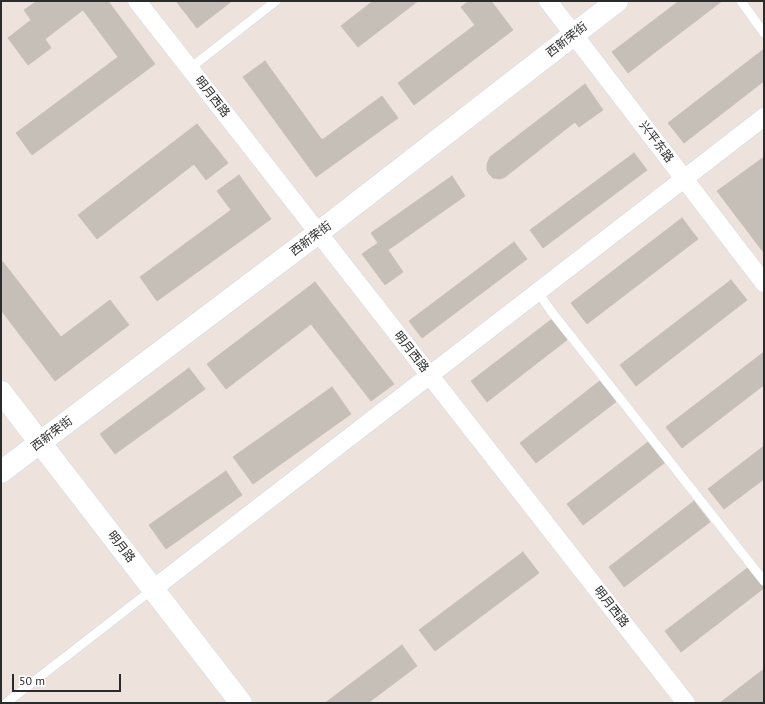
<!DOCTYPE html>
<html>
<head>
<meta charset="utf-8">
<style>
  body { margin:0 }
  #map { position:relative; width:765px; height:704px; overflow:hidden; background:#eee3dc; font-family:"PT Sans",sans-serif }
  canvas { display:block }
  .frame { position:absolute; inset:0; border:2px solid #2b2b2b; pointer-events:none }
  .scale { position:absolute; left:12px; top:674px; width:109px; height:18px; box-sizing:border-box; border:2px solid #2b2b2b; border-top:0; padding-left:5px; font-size:12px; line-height:14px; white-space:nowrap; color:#2b2b2b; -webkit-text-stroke:3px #fff; paint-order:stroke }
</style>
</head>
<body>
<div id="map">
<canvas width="765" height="704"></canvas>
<div class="frame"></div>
<div class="scale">50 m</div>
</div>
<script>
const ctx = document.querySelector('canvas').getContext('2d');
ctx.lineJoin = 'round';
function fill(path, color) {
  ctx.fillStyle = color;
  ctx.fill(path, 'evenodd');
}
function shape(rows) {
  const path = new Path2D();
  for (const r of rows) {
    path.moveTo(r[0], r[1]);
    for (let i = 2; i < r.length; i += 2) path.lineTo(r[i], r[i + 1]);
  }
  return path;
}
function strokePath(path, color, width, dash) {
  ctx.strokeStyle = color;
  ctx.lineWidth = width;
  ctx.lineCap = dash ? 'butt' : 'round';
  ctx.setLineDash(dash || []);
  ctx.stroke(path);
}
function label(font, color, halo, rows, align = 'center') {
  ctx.font = font + ' "PT Sans","Noto Sans SC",sans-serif';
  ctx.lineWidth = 3;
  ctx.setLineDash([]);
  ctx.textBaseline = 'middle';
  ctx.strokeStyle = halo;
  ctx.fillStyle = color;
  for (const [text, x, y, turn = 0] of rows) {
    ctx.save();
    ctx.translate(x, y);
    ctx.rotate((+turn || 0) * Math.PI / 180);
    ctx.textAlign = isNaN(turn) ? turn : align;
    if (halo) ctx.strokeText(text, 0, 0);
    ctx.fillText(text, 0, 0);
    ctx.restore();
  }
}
const building = shape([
  [37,1,108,1,155,64,32,155,16,133,118,57,83,10,45,39,51,48,28,65,8,38,31,20,24,10,37,1],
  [176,1,232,1,197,28,176,1],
  [373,1,418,1,358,47,341,26,373,1],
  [469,1,491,1,513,30,414,105,398,83,475,25,461,7,469,1],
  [679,1,722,1,628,73,612,52,679,1],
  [764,49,764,81,684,143,668,123,764,49],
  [265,61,322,140,382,96,398,118,316,177,243,77,265,61],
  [585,84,603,110,579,127,575,122,505,177,500,179,493,178,489,174,487,170,487,164,490,157,585,84],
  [197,124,228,163,206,180,194,164,97,239,78,215,197,124],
  [634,153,647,170,543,248,530,230,634,153],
  [764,157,764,253,717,191,764,157],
  [239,175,271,219,157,301,140,277,231,210,217,191,239,175],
  [452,176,465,196,388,250,403,272,385,285,362,254,378,243,371,233,452,176],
  [682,218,698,239,587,324,571,303,682,218],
  [514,242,527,259,422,338,409,321,514,242],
  [3,262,61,337,110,300,129,325,55,381,1,310,1,263,3,262],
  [731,280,747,300,636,386,620,365,731,280],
  [315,282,394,384,371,401,311,324,226,389,207,364,315,282],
  [556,316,572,336,487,402,471,381,556,316],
  [764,352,764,385,682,448,666,427,764,352],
  [189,368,205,389,115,454,100,434,189,368],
  [605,377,621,398,536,463,520,443,605,377],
  [332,387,351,414,253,484,233,457,332,387],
  [652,439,668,460,583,525,567,504,652,439],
  [764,446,764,479,724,509,708,489,764,446],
  [226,471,242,495,166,549,149,525,226,471],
  [694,501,710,522,624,587,609,567,694,501],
  [523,552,539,573,435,651,419,630,523,552],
  [750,566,764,584,764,588,681,652,665,631,750,566],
  [402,645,417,666,368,703,325,703,402,645],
  [764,669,764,702,762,703,722,703,721,702,764,669]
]);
fill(building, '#c6bfb7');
strokePath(building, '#cabfb5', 1);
const service = shape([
  [741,1,764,33],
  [189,69,276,1],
  [538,292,551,311,764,581],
  [6,703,153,589]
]);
const minor = shape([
  [137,1,686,703],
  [548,1,764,283],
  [153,589,764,117]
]);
const tertiary = shape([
  [1,392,241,703],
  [1,472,318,233,617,1]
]);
strokePath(service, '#d1d8e5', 10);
strokePath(minor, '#d1d8e5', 19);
strokePath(tertiary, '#d1d8e5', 23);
strokePath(service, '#fff', 9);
strokePath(minor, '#fff', 18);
strokePath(tertiary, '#fff', 22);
label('12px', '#2b2b2b', '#fff', [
  ["西新荣街",567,40,-38],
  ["明月西路",212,97,52],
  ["兴平东路",656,142,53],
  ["西新荣街",311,239,-37],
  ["明月西路",411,352,52],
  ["西新荣街",52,434,-37],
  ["明月路",121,547,52],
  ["明月西路",611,607,52]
]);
</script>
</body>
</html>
